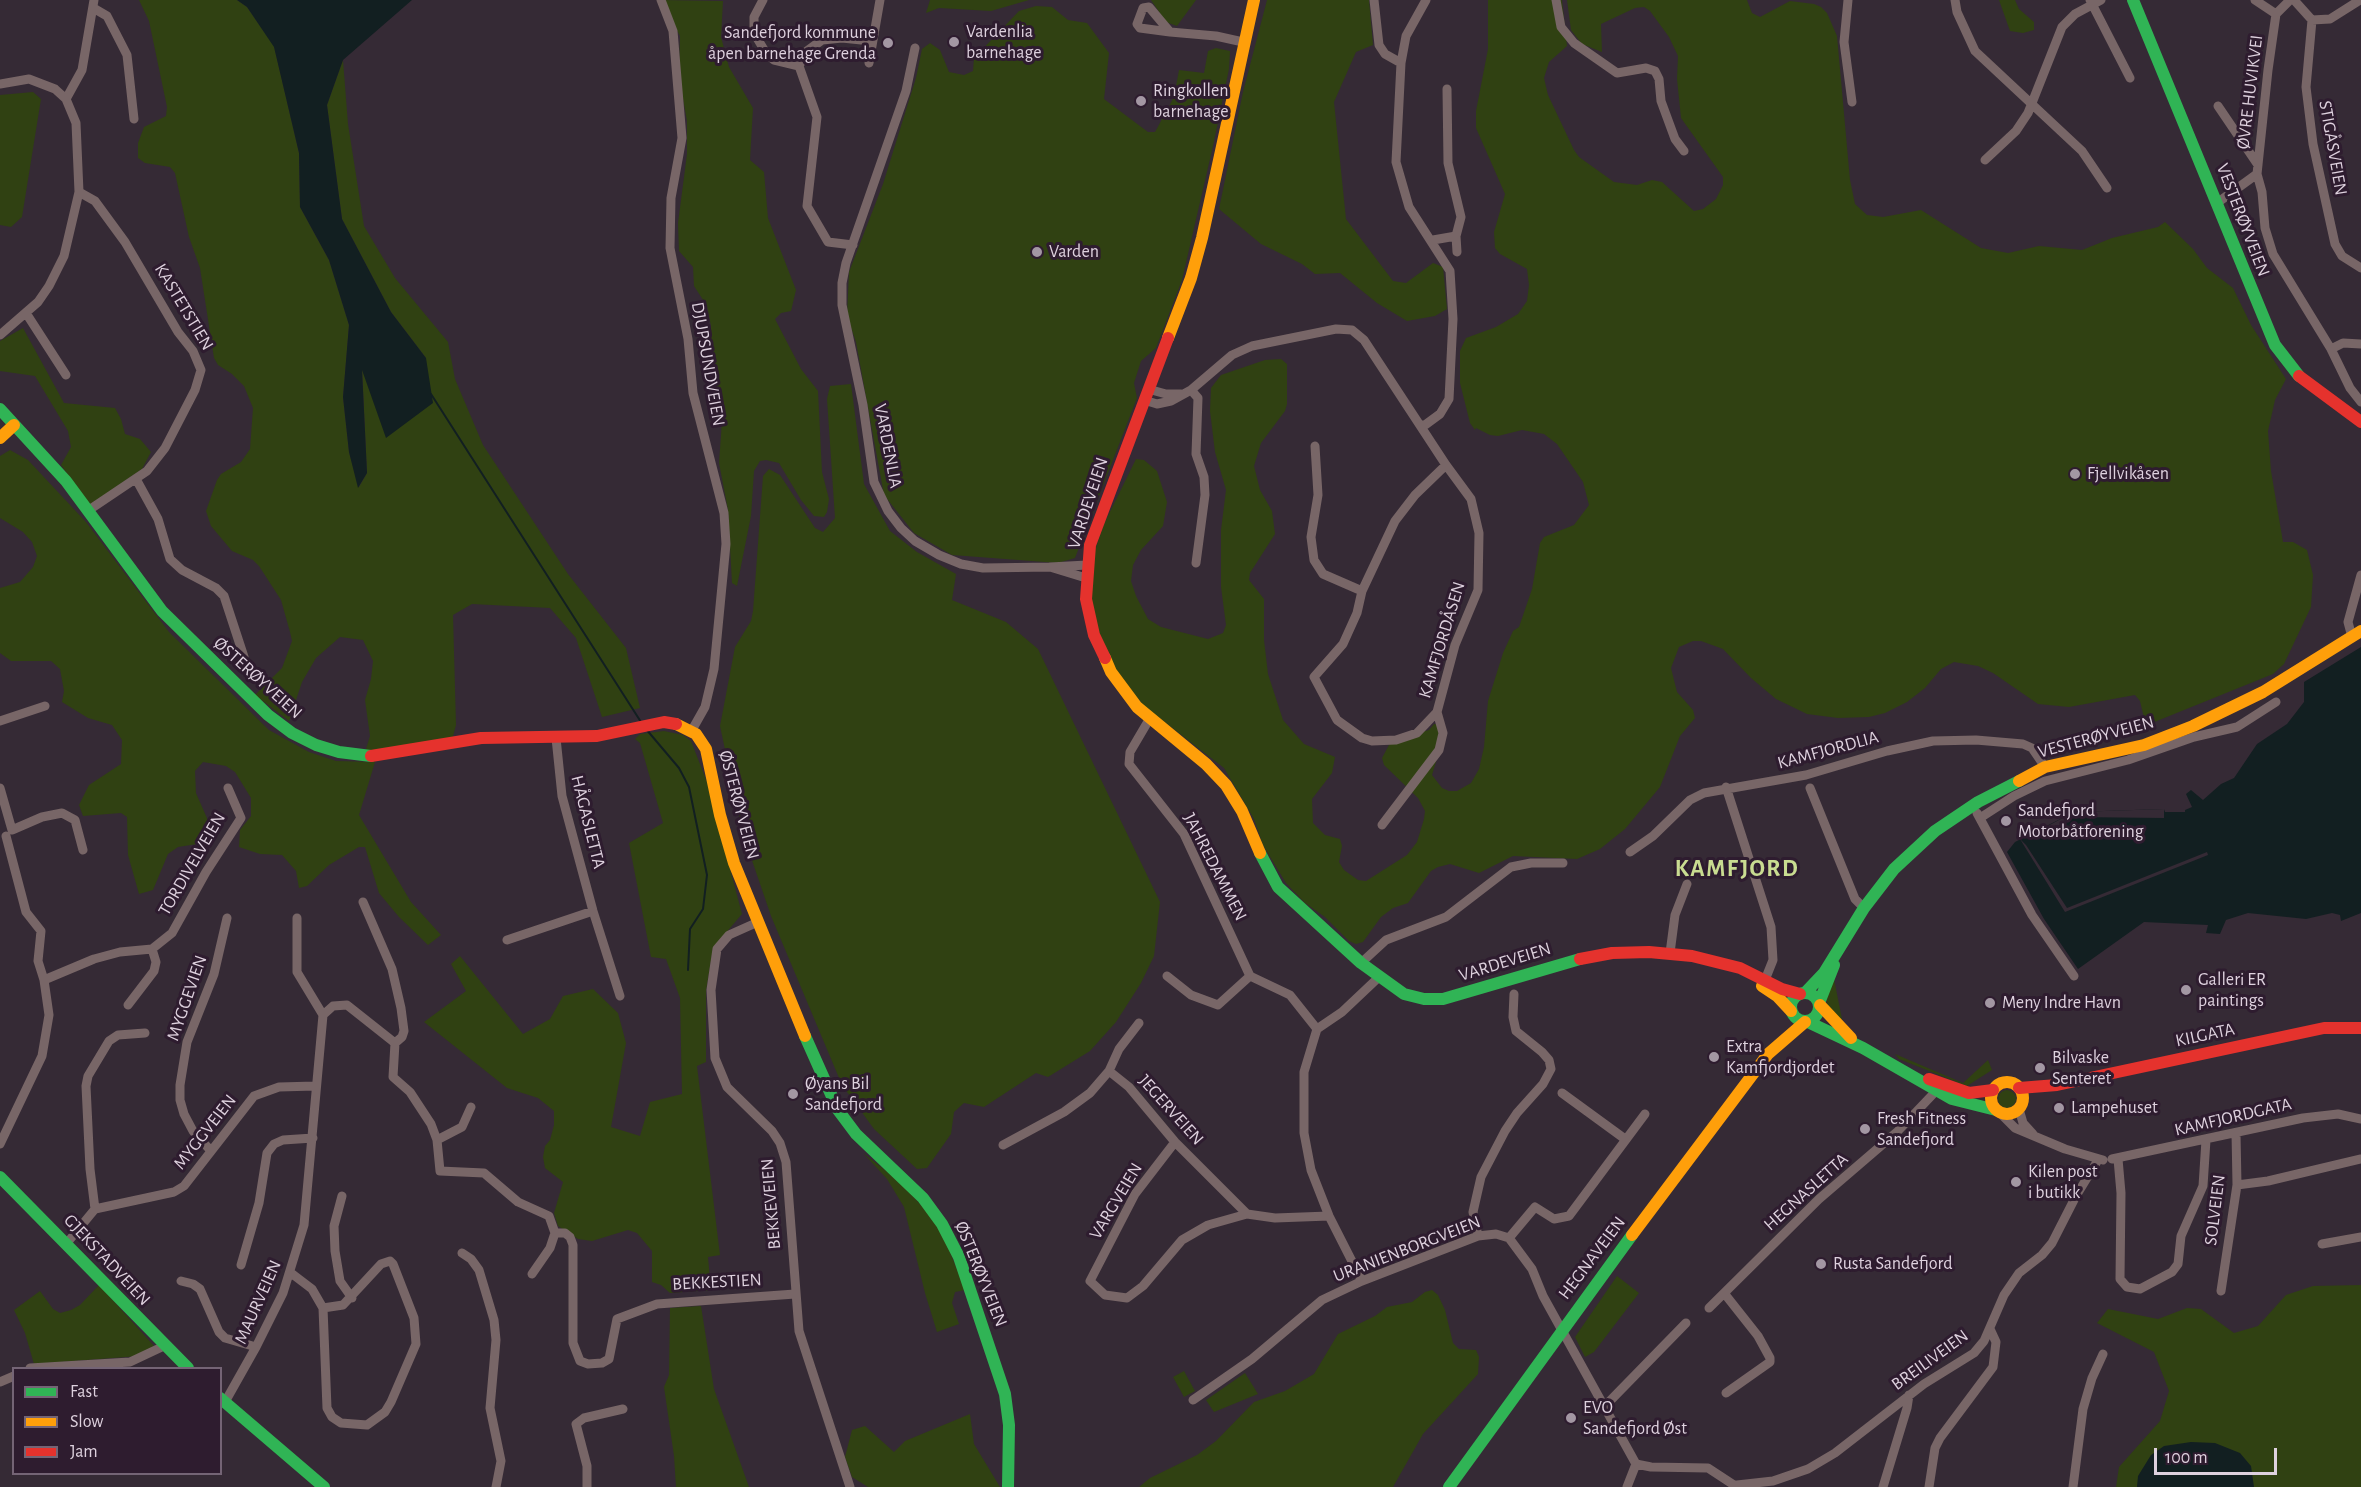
<!DOCTYPE html>
<html>
<head>
<meta charset="utf-8">
<style>
  body { margin:0 }
  #map { position:relative; width:2361px; height:1487px; overflow:hidden; background:#352a35; font-family:"Alegreya Sans",sans-serif }
  canvas { display:block }
  .legend { position:absolute; left:12px; top:1367px; width:210px; height:108px; box-sizing:border-box; background:#2e1c2f; border:2px solid #746475; margin:0; padding:8px 10px; list-style:none; font-size:18px; color:#ded1de }
  .legend li { display:flex; align-items:center; gap:12px; height:30px }
  .legend b { width:30px; border:2px solid #746475 }
  .scale { position:absolute; left:2154px; top:1448px; width:123px; height:27px; box-sizing:border-box; border:3px solid #ded1de; border-top:0; padding-left:8px; font-size:18px; line-height:21px; white-space:nowrap; color:#ded1de; -webkit-text-stroke:4px #2e1c2f; paint-order:stroke }
</style>
</head>
<body>
<div id="map">
<canvas width="2361" height="1487"></canvas>
<ul class="legend">
<li><b style="height:8px;background:#30b455"></b>Fast</li>
<li><b style="height:8px;background:#ff9f0a"></b>Slow</li>
<li><b style="height:8px;background:#e5322d"></b>Jam</li>
</ul>
<div class="scale">100 m</div>
</div>
<script>
const ctx = document.querySelector('canvas').getContext('2d');
ctx.lineJoin = 'round';
function fill(path, color) {
  ctx.fillStyle = color;
  ctx.fill(path, 'evenodd');
}
function shape(rows) {
  const path = new Path2D();
  for (const r of rows) {
    if (r.length === 3) {
      path.moveTo(r[0] + r[2], r[1]);
      path.arc(r[0], r[1], r[2], 0, 2 * Math.PI);
      continue;
    }
    path.moveTo(r[0], r[1]);
    for (let i = 2; i < r.length; i += 2) path.lineTo(r[i], r[i + 1]);
  }
  return path;
}
function strokePath(path, color, width, dash) {
  ctx.strokeStyle = color;
  ctx.lineWidth = width;
  ctx.lineCap = dash ? 'butt' : 'round';
  ctx.setLineDash(dash || []);
  ctx.stroke(path);
}
function label(font, color, halo, rows, align = 'center') {
  ctx.font = font + ' "Alegreya Sans",sans-serif';
  ctx.lineWidth = 6;
  ctx.setLineDash([]);
  ctx.textBaseline = 'middle';
  ctx.strokeStyle = halo;
  ctx.fillStyle = color;
  for (const [text, x, y, turn = 0] of rows) {
    ctx.save();
    ctx.translate(x, y);
    ctx.rotate((+turn || 0) * Math.PI / 180);
    ctx.textAlign = isNaN(turn) ? turn : align;
    if (halo) ctx.strokeText(text, 0, 0);
    ctx.fillText(text, 0, 0);
    ctx.restore();
  }
}
fill(shape([
  [139,0,237,0,247,7,274,46,299,153,300,207,329,260,349,325,343,397,349,452,359,487,367,473,362,367,426,358,391,312,342,219,327,105,343,60,348,124,364,226,395,278,448,342,455,379,483,445,568,574,626,648,640,708,602,717,576,638,550,608,472,604,453,615,456,725,452,740,385,755,365,752,370,736,365,700,371,679,373,661,363,640,340,637,316,658,302,682,289,721,255,695,282,668,292,641,290,632,281,600,259,566,253,560,232,551,211,526,206,511,217,480,221,474,241,462,250,449,253,408,244,386,232,374,218,365,214,358,200,268,189,237,175,173,170,167,145,163,138,158,138,143,144,127,166,116,167,107,149,21],
  [660,0,723,1,721,37,729,67,753,108,750,160,764,172,768,218,796,290,791,311,781,313,775,319,801,369,818,391,822,472,829,499,827,512,824,517,814,516,801,500,779,463,766,460,760,461,754,471,751,516,737,586,732,583,728,510,719,463,723,407,714,388,711,363,711,326,707,306,694,286,693,267,679,251,678,223,687,154,687,121,679,76,680,36],
  [930,0,1029,0,991,11,939,8,926,13],
  [1151,0,1196,0,1177,26,1166,22],
  [1267,0,1369,0,1373,45,1356,52,1334,102,1346,219,1393,281,1406,283,1433,263,1443,267,1447,309,1435,316,1407,321,1377,303,1340,273,1315,274,1302,264,1261,244,1219,209,1243,92],
  [1488,0,1562,0,1567,46,1549,62,1544,78,1548,95,1574,150,1579,157,1614,182,1637,185,1652,180,1662,182,1694,211,1703,209,1716,199,1723,185,1723,177,1681,118,1677,79,1678,56,1669,37,1650,11,1644,7,1635,8,1601,24,1602,52,1582,44,1571,30,1567,0,1747,0,1752,13,1760,17,1790,1,1814,4,1821,7,1827,13,1837,36,1850,180,1855,204,1867,215,1883,217,1921,210,1981,248,2008,253,2039,246,2082,250,2112,238,2158,227,2165,222,2193,249,2207,268,2233,288,2251,325,2286,379,2275,400,2268,431,2271,471,2283,542,2293,542,2307,550,2313,575,2311,607,2284,664,2273,674,2152,723,2145,722,2140,701,2135,695,2069,707,2038,704,1993,673,1978,666,1954,662,1941,669,1925,688,1907,702,1885,713,1869,717,1838,718,1807,714,1776,699,1751,678,1723,649,1701,641,1693,641,1679,647,1671,668,1677,692,1693,710,1695,718,1680,736,1660,787,1625,829,1600,849,1577,859,1513,856,1479,873,1450,864,1438,867,1431,871,1408,903,1393,908,1381,917,1363,942,1356,944,1349,941,1325,917,1305,903,1286,883,1263,845,1254,819,1224,768,1144,706,1113,667,1089,608,1094,553,1104,524,1136,459,1144,460,1157,471,1167,502,1163,526,1141,550,1133,565,1131,581,1136,596,1148,619,1161,627,1208,639,1223,633,1226,625,1221,587,1221,530,1226,490,1215,452,1210,411,1211,388,1221,375,1265,360,1281,359,1287,364,1287,404,1285,411,1261,443,1254,466,1260,490,1272,511,1275,534,1250,573,1249,580,1264,599,1264,640,1268,674,1283,720,1304,744,1335,757,1332,773,1312,799,1313,823,1325,835,1340,839,1342,846,1339,862,1344,870,1358,880,1366,881,1407,855,1417,842,1424,819,1425,811,1418,798,1384,765,1382,758,1389,745,1397,739,1429,730,1434,724,1442,725,1439,752,1432,775,1442,788,1449,791,1457,791,1471,783,1479,769,1484,747,1488,701,1503,653,1513,631,1519,627,1532,589,1540,543,1544,537,1574,525,1589,505,1583,482,1557,444,1544,434,1522,430,1498,436,1490,435,1476,428,1475,430,1470,423,1460,383,1460,351,1466,338,1496,327,1518,314,1527,301,1529,285,1527,269,1500,254,1495,248,1494,232,1505,194,1476,128,1476,111,1488,49],
  [1999,0,2015,0,2019,9,2034,22,2034,30,2023,33,2010,31],
  [1036,6,1052,7,1068,20,1087,23,1109,53,1104,99,1148,132,1155,132,1174,97,1179,70,1204,73,1208,51,1216,48,1230,51,1229,69,1213,146,1182,280,1156,348,1141,361,1134,383,1137,398,1075,558,1058,563,952,555,914,533,884,495,856,342,847,316,849,272,883,184,916,78,922,49,930,43,940,50,949,72,964,75,973,71,974,58,1019,11],
  [33,92,41,99,22,217,11,227,0,225,0,95],
  [23,328,64,403,115,408,121,419,125,434,140,439,151,452,142,469,90,505,61,465,71,447,68,431,35,376,0,371,0,341],
  [851,384,864,484,890,531,917,552,956,574,952,600,1006,622,1038,649,1160,902,1154,956,1141,983,1116,1022,1090,1051,1048,1077,1036,1073,984,1107,964,1103,954,1112,951,1134,927,1168,917,1169,874,1129,842,1085,771,916,743,834,720,726,735,647,751,621,753,611,763,476,769,469,780,475,815,528,823,532,835,518,827,399,830,386],
  [10,450,28,460,86,522,169,632,269,730,309,752,336,761,375,762,359,815,411,902,441,935,428,945,399,917,379,893,365,847,359,847,329,865,307,886,299,888,296,871,282,855,260,854,239,847,240,830,251,816,251,798,235,772,226,766,203,762,195,771,196,793,210,825,207,839,197,844,178,847,168,854,153,890,139,894,128,855,127,817,121,813,83,816,79,805,89,785,121,764,122,740,112,725,88,718,62,702,64,691,60,669,51,661,11,661,0,653,0,588,20,582,33,567,37,556,32,542,23,532,0,518,0,456],
  [664,731,683,735,691,741,707,782,742,914,713,948,706,991,706,1062,697,1066,720,1255,708,1257,711,1290,670,1293,661,1285,652,1282,652,1251,637,1233,628,1230,592,1241,578,1239,558,1226,554,1213,563,1182,545,1168,543,1157,545,1146,550,1140,554,1125,554,1111,538,1098,507,1088,424,1022,466,991,451,964,460,956,523,1034,550,1019,563,996,593,989,618,1013,626,1043,611,1127,640,1136,650,1102,682,1094,680,998,666,959,651,957,629,843,663,823,640,743,635,739,640,734],
  [1834,979,1842,1019,1841,1023,1827,1005,1827,995],
  [1895,1054,1963,1083,1988,1060,1992,1070,1967,1086,1899,1059],
  [2007,1099,9],
  [863,1153,898,1180,931,1216,946,1242,965,1290,955,1292,952,1303,959,1324,937,1332,925,1293,904,1207,887,1179],
  [1617,1276,1639,1293,1594,1352,1585,1357,1575,1337],
  [99,1285,154,1346,139,1356,34,1364,25,1333,14,1310,40,1291,53,1309,60,1313,71,1310,80,1305],
  [2361,1285,2361,1487,2116,1487,2119,1467,2160,1421,2169,1391,2154,1352,2097,1323,2108,1309,2158,1319,2187,1308,2201,1309,2234,1333,2258,1326,2286,1295,2313,1286],
  [1432,1290,1438,1295,1445,1310,1453,1343,1459,1349,1476,1350,1479,1357,1478,1374,1423,1434,1393,1487,1139,1487,1150,1478,1197,1455,1216,1441,1254,1402,1285,1391,1314,1374,1338,1334,1375,1316,1387,1307,1412,1302,1425,1292],
  [701,1306,714,1389,749,1487,676,1487,674,1456,664,1387,669,1375,670,1308],
  [1184,1371,1195,1391,1184,1397,1173,1377],
  [1245,1373,1258,1394,1214,1412,1206,1400],
  [970,1414,974,1444,1000,1487,868,1487,852,1477,845,1457,852,1430,865,1426,894,1452,905,1441]
]), '#304112');
fill(shape([
  [237,0,412,0,343,60,327,105,342,219,391,312,426,358,433,403,386,438,362,370,367,473,358,488,349,452,343,397,349,325,329,260,300,207,299,153,274,47,247,7],
  [2361,647,2361,913,2341,921,2340,915,2332,913,2306,919,2248,913,2226,920,2220,934,2206,933,2208,925,2144,922,2078,969,2044,919,2007,852,2015,842,2074,812,2164,809,2165,812,2185,812,2185,810,2192,807,2186,794,2191,790,2203,800,2221,784,2234,778,2257,744,2287,724,2304,702,2304,682],
  [2191,1442,2215,1443,2240,1453,2251,1466,2254,1487,2137,1487,2138,1476,2151,1455,2164,1446]
]), '#121f21');
fill(shape([
  [2164,809,2164,818,2075,817,2043,834,2040,830,2074,812],
  [2020,839,2026,845,2067,908,2207,852,2208,855,2065,912]
]), '#352a35');
strokePath(shape([
  [431,394,641,722],
  [646,729,679,768,689,787,707,875,703,909,690,929,688,970]
]), '#121f21', 2);
strokePath(shape([
  [661,0,673,31,682,138,671,198,670,248,688,339,693,393,724,513,726,544,714,669,705,707,692,730],
  [763,0,754,17,754,33,766,53,774,60,799,66,807,51,822,40,842,38,871,41],
  [1374,0,1379,45,1385,54,1401,63],
  [1556,0,1561,27,1574,43,1617,73,1646,68,1655,71,1659,79,1661,101,1675,139,1684,151],
  [1848,0,1844,42,1852,102],
  [1955,0,1957,12,1975,51,2082,151,2107,188],
  [2090,0,2130,78],
  [2255,0,2276,14],
  [2290,0,2276,14,2268,70,2257,174,2262,192,2265,228,2273,254,2331,349,2350,388,2361,402],
  [2294,0,2312,20,2330,19,2360,0],
  [95,9,107,16,127,55,134,119],
  [2312,20,2306,87,2313,144,2335,244,2342,256,2361,268],
  [1170,32,1140,28,1137,24,1143,8,1149,7,1170,32,1216,36,1243,42],
  [915,48,906,91,846,263,842,283,842,305,863,405,874,482,888,511,901,528,915,541,939,555,961,564,983,568,1050,567],
  [869,63,880,0],
  [799,66,817,117,807,206,828,242,853,245],
  [0,84,29,79,55,89,66,99,76,123,79,192,64,256,49,286,38,302,0,335],
  [66,99,82,70,94,0],
  [2218,106,2258,165],
  [1985,160,2016,131,2028,113,2062,27,2075,14,2101,0],
  [79,192,95,201,125,242,178,332,193,351,201,370,195,390,165,448,147,471,89,510],
  [2217,203,2257,174],
  [1456,236,1457,252],
  [1433,240,1456,236,1461,217,1448,163,1447,89],
  [26,313,66,375],
  [2331,349,2343,343,2361,344],
  [1148,389,1166,394,1181,394],
  [1191,390,1198,398,1196,454,1204,477,1205,495,1196,563],
  [1144,400,1157,404,1171,401,1191,390,1232,355,1252,346,1336,329,1352,330,1364,340,1446,465,1471,499,1479,533,1478,590,1455,645,1437,712,1417,733,1396,740,1372,741,1362,738,1337,720,1314,677,1343,644,1357,613,1362,591,1395,521,1415,495,1446,465],
  [1420,425,1425,425,1440,414,1449,399,1453,319,1450,271,1409,207,1396,162,1401,63,1406,36,1426,0],
  [1315,446,1318,495,1311,537,1314,560,1323,574,1362,591],
  [136,479,158,519,170,559,182,570,216,588,224,596,244,657],
  [1086,578,1050,567,1087,565],
  [2352,637,2348,622,2361,575],
  [1150,718,1130,752,1129,764,1184,834,1250,976,1290,995,1317,1029],
  [0,721,45,706],
  [556,738,562,796,593,911,620,996],
  [1726,787,1771,927,1773,960,1763,985],
  [0,788,12,830,42,817,62,813,75,820,83,850],
  [1810,788,1855,899,1864,908],
  [1977,813,2032,915,2074,976],
  [1980,818,2014,796,2045,781,2128,760,2194,737,2237,727,2276,702],
  [1382,825,1439,750,1443,733,1437,712],
  [6,836,26,912,41,931,38,961,44,980],
  [1630,852,1653,836,1690,800,1704,793,1806,775,1887,751,1933,741,1976,740,2023,744,2032,748,2045,767],
  [363,902,392,969,401,1008,404,1031,402,1037,395,1043,393,1077,410,1092,431,1124,437,1140,440,1171,484,1173,518,1202,549,1216,555,1233],
  [297,918,297,972,323,1015],
  [758,922,729,935,717,949,711,990,715,1058,727,1087,772,1131,780,1143,786,1162,799,1331,850,1487],
  [507,940,593,911],
  [1670,953,1675,915,1687,884],
  [1361,963,1386,940,1446,917,1511,867,1531,863,1563,863],
  [1167,976,1191,995,1218,1005,1250,976],
  [128,1005,154,971,156,962,152,949],
  [1109,1071,1119,1049,1139,1023],
  [1562,1093,1625,1139],
  [2019,1109,2023,1123,2033,1134],
  [2000,1113,2015,1128,2065,1149,2103,1160],
  [437,1140,462,1127,471,1107],
  [1175,1142,1135,1194,1090,1281,1105,1295,1127,1298,1143,1286,1182,1240,1208,1225,1247,1214,1275,1218,1329,1216],
  [0,1144,42,1056,49,1015,44,980,94,959,120,952,152,949,172,933,206,872,241,818,228,788],
  [1003,1145,1064,1112,1090,1093,1109,1071,1129,1087,1175,1142,1247,1214],
  [211,1151,193,1131,184,1114,180,1100,180,1085,187,1042,214,974,227,918],
  [2112,1159,2303,1118,2338,1114,2361,1119],
  [2118,1159,2121,1193,2120,1279,2127,1287,2140,1289,2172,1272,2178,1264,2181,1236,2203,1186,2206,1140],
  [2237,1185,2268,1181,2361,1159],
  [342,1196,334,1226,335,1251,340,1281,352,1298],
  [95,1209,90,1169,86,1086,88,1076,109,1041,118,1035,145,1033],
  [1478,1236,1473,1212,1481,1177,1505,1131,1517,1113,1543,1084,1551,1069,1549,1060,1542,1052,1516,1031,1513,1017,1514,994],
  [1509,1238,1535,1207,1554,1219,1569,1216,1645,1114],
  [67,1243,95,1209,174,1192,184,1186,254,1096,279,1087,315,1086],
  [2322,1244,2361,1237],
  [462,1253,471,1259,479,1270,494,1320,496,1340,490,1408,501,1461,496,1487],
  [241,1265,259,1203,267,1153,274,1144,283,1140,313,1138],
  [291,1273,312,1289,323,1308,327,1408,332,1417,341,1423,367,1425,385,1412,391,1402,416,1344,414,1318,393,1264,390,1261,381,1264,343,1305,323,1308],
  [532,1274,550,1248,555,1233,565,1233,570,1237,573,1245,573,1343,580,1361,588,1364,602,1363,609,1359,617,1319,657,1304,795,1294],
  [181,1281,193,1284,200,1289,219,1332,225,1338,256,1347],
  [1362,1281,1329,1216,1311,1170,1304,1133,1304,1072,1317,1029,1342,1012,1378,978],
  [2221,1291,2237,1185,2236,1133],
  [1724,1293,1758,1336,1770,1358,1770,1362,1726,1393],
  [1709,1308,1819,1199,1897,1132,1936,1091],
  [30,1368,130,1362,164,1346],
  [0,1382,14,1376],
  [1193,1400,1252,1359,1322,1300,1362,1281,1478,1236,1496,1234,1509,1238,1532,1269,1543,1296,1636,1464],
  [225,1402,256,1347,283,1293,304,1225,323,1015,333,1006,347,1005,395,1043],
  [1606,1405,1686,1323],
  [1636,1464,1651,1467,1708,1468,1737,1487],
  [1737,1485,1773,1481,1808,1469,1835,1453,1924,1384,1974,1353,1984,1341,2004,1295,2019,1273,2042,1255,2052,1243,2076,1196,2098,1160],
  [587,1487,587,1466,576,1424,584,1418,623,1409],
  [1627,1487,1636,1464],
  [1883,1487,1907,1408,1909,1395],
  [1929,1487,1935,1448,1940,1438,1993,1367,1996,1342,1990,1329],
  [2073,1487,2083,1409,2092,1378,2103,1354]
]), '#786667', 9);
strokePath(shape([
  [2133,0,2275,345,2299,376],
  [0,409,66,481,162,611,268,715,292,733,316,745,339,752,371,756],
  [1260,853,1278,887,1361,963,1404,994,1424,999,1443,999,1580,959],
  [1805,1007,14],
  [1805,993,1824,973,1864,908,1894,869,1935,831,1978,802,2019,781],
  [1819,1003,1834,965],
  [1808,1022,1863,1048,1952,1099,1996,1110],
  [805,1036,838,1110,856,1134,923,1198,942,1224,959,1257,1005,1394,1009,1425,1008,1487],
  [0,1177,188,1368],
  [220,1398,324,1487],
  [1449,1487,1632,1235]
]), '#30b455', 12);
strokePath(shape([
  [1168,338,1191,278,1202,238,1254,0],
  [0,438,14,425],
  [1105,658,1111,672,1137,707,1206,764,1226,785,1242,811,1260,853],
  [676,724,696,734,706,749,720,815,734,863,805,1036],
  [2019,781,2045,767,2144,745,2193,726,2263,692,2361,631],
  [1762,986,1777,996,1791,1011],
  [1820,1005,1851,1038],
  [2007,1098,16],
  [1632,1235,1768,1054,1805,1022]
]), '#ff9f0a', 12);
strokePath(shape([
  [2299,376,2361,422],
  [1105,658,1094,635,1086,599,1090,545,1168,338],
  [371,756,481,738,597,736,664,722,676,724],
  [1580,959,1612,953,1649,952,1692,956,1740,968,1782,989,1800,994],
  [1929,1079,1969,1093,1993,1090],
  [2019,1088,2057,1085,2324,1028,2361,1028]
]), '#e5322d', 12);
for (const [x, y, r, color] of [
  [954,42,6,"#a397a3"],
  [888,43,6,"#a397a3"],
  [1141,101,6,"#a397a3"],
  [1037,252,6,"#a397a3"],
  [2075,474,6,"#a397a3"],
  [2006,821,6,"#a397a3"],
  [2186,990,6,"#a397a3"],
  [1990,1003,6,"#a397a3"],
  [1714,1057,6,"#a397a3"],
  [2040,1068,6,"#a397a3"],
  [793,1094,6,"#a397a3"],
  [2059,1108,6,"#a397a3"],
  [1865,1129,6,"#a397a3"],
  [2016,1182,6,"#a397a3"],
  [1821,1264,6,"#a397a3"],
  [1571,1418,6,"#a397a3"]
]) {
  const dot = new Path2D();
  dot.arc(x, y, r, 0, 2 * Math.PI);
  ctx.fillStyle = color;
  ctx.fill(dot);
  strokePath(dot, '#2e1c2f', 2);
}
label('18px', '#ded1de', '#2e1c2f', [
  ["Vardenlia",966,32],
  ["barnehage",966,53],
  ["Sandefjord kommune",876,33,"right"],
  ["åpen barnehage Grenda",876,54,"right"],
  ["Ringkollen",1153,91],
  ["barnehage",1153,112],
  ["Varden",1049,252],
  ["Fjellvikåsen",2087,474],
  ["Sandefjord",2018,811],
  ["Motorbåtforening",2018,832],
  ["Galleri ER",2198,980],
  ["paintings",2198,1001],
  ["Meny Indre Havn",2002,1003],
  ["Extra",1726,1047],
  ["Kamfjordjordet",1726,1068],
  ["Bilvaske",2052,1058],
  ["Senteret",2052,1079],
  ["Øyans Bil",805,1084],
  ["Sandefjord",805,1105],
  ["Lampehuset",2071,1108],
  ["Fresh Fitness",1877,1119],
  ["Sandefjord",1877,1140],
  ["Kilen post",2028,1172],
  ["i butikk",2028,1193],
  ["Rusta Sandefjord",1833,1264],
  ["EVO",1583,1408],
  ["Sandefjord Øst",1583,1429]
], 'left');
label('18px', '#ded1de', '#2e1c2f', [
  ["ØVRE HUVIKVEI",2250,92,-83],
  ["STIGÅSVEIEN",2333,148,80],
  ["VESTERØYVEIEN",2243,220,69],
  ["KASTETSTIEN",184,307,59],
  ["DJUPSUNDVEIEN",708,364,80],
  ["VARDENLIA",888,446,79],
  ["VARDEVEIEN",1088,503,-72],
  ["KAMFJORDÅSEN",1442,640,-73],
  ["ØSTERØYVEIEN",258,678,42],
  ["VESTERØYVEIEN",2096,737,-15],
  ["KAMFJORDLIA",1828,750,-15],
  ["ØSTERØYVEIEN",739,805,75],
  ["HÅGASLETTA",588,822,76],
  ["TORDIVELVEIEN",192,864,-60],
  ["JAHREDAMMEN",1215,867,63],
  ["VARDEVEIEN",1505,962,-17],
  ["MYGGEVIEN",187,998,-71],
  ["KILGATA",2205,1035,-12],
  ["JEGERVEIEN",1171,1110,48],
  ["KAMFJORDGATA",2233,1117,-13],
  ["MYGGVEIEN",205,1132,-52],
  ["HEGNASLETTA",1806,1192,-42],
  ["VARGVEIEN",1116,1201,-59],
  ["BEKKEVEIEN",771,1204,-95],
  ["SOLVEIEN",2215,1210,-83],
  ["URANIENBORGVEIEN",1407,1249,-21],
  ["HEGNAVEIEN",1592,1258,-53],
  ["GJEKSTADVEIEN",107,1260,47],
  ["ØSTERØYVEIEN",981,1274,68],
  ["BEKKESTIEN",717,1282,-3],
  ["MAURVEIEN",258,1302,-66],
  ["BREILIVEIEN",1930,1360,-36]
]);
ctx.letterSpacing = '1.5px';
label('bold 24px', '#c9dc91', '#2e1c2f', [
  ["KAMFJORD",1737,869]
]);
ctx.letterSpacing = '0px';
</script>
</body>
</html>
